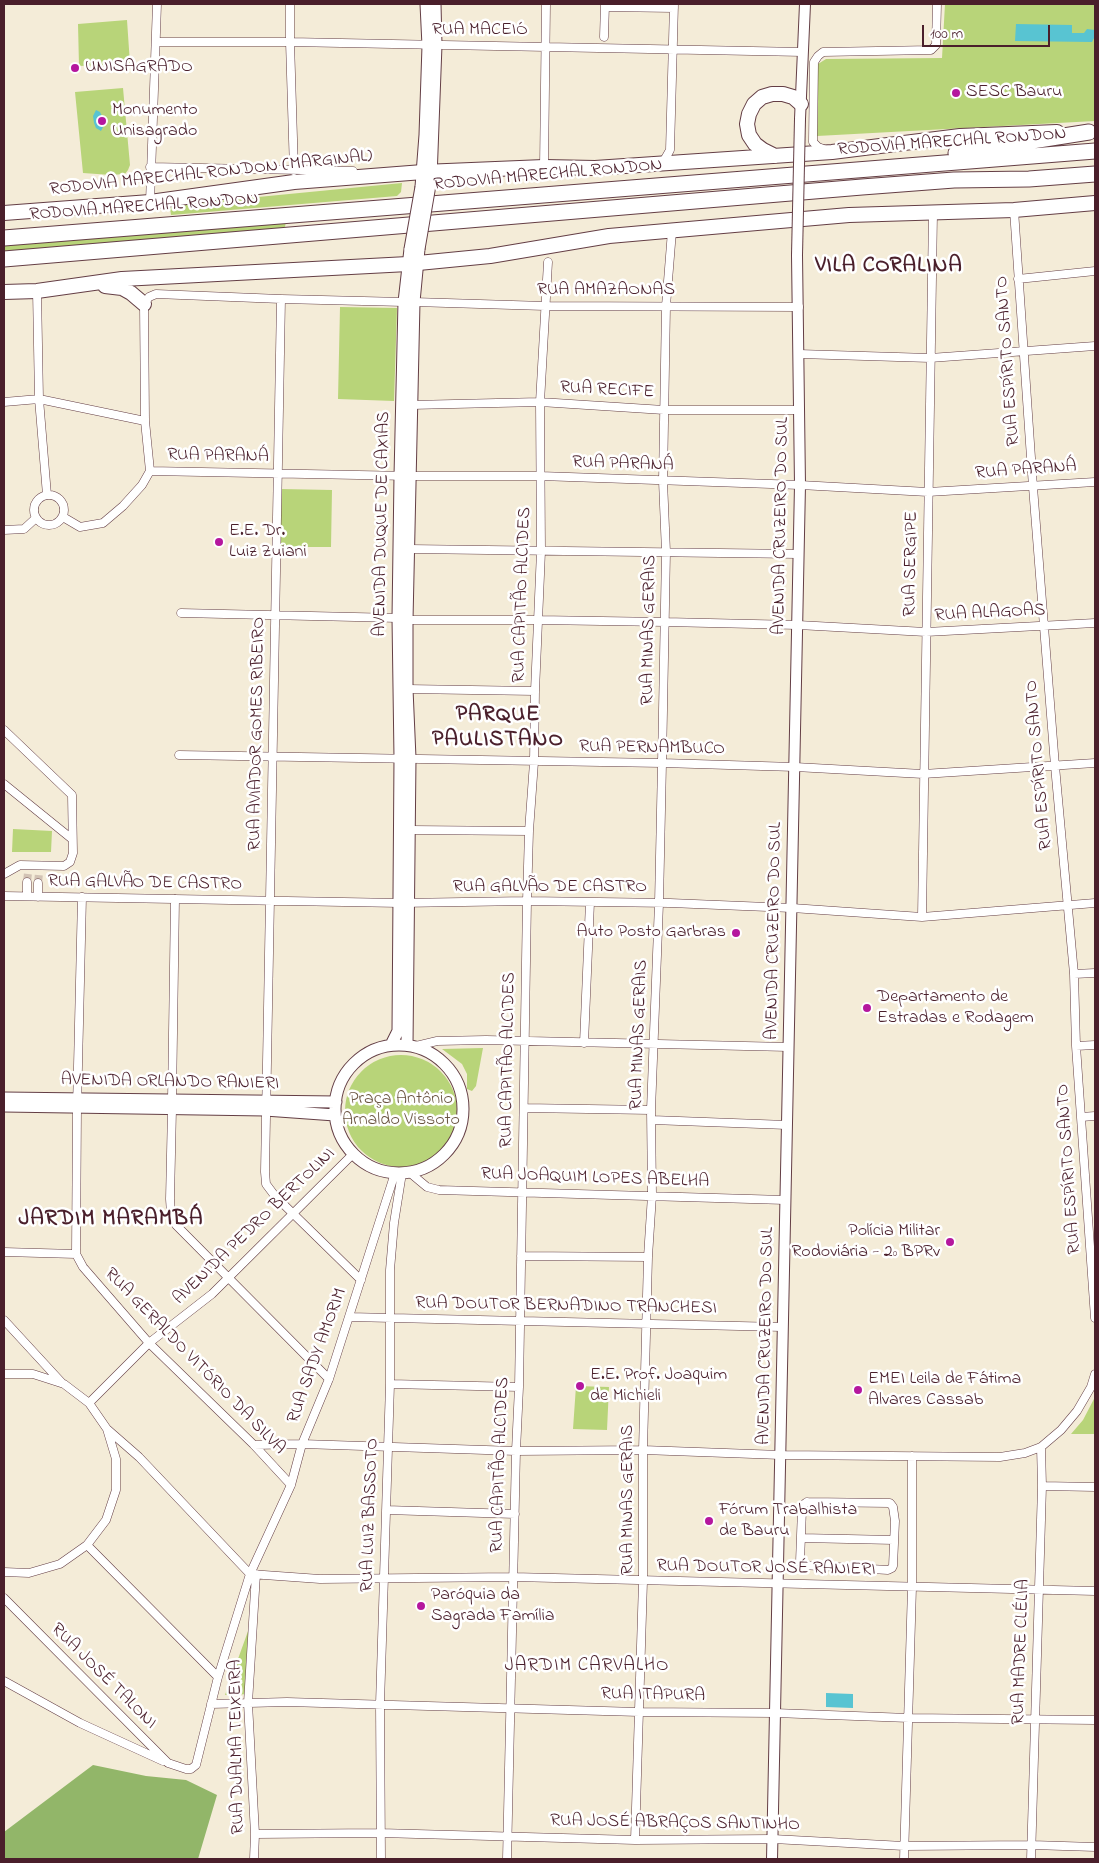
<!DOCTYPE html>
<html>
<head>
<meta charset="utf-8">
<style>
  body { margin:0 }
  #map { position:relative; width:1099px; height:1863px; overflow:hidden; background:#f4ecd8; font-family:"Indie Flower",sans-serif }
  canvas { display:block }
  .frame { position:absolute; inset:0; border:5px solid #4a1f2b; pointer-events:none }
  .scale { position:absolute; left:922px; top:25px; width:128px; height:22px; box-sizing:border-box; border:2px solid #4a1f2b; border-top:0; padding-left:6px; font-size:15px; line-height:18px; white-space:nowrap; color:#4a1f2b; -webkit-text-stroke:4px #fff; paint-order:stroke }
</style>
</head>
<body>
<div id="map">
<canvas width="1099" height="1863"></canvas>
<div class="frame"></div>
<div class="scale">100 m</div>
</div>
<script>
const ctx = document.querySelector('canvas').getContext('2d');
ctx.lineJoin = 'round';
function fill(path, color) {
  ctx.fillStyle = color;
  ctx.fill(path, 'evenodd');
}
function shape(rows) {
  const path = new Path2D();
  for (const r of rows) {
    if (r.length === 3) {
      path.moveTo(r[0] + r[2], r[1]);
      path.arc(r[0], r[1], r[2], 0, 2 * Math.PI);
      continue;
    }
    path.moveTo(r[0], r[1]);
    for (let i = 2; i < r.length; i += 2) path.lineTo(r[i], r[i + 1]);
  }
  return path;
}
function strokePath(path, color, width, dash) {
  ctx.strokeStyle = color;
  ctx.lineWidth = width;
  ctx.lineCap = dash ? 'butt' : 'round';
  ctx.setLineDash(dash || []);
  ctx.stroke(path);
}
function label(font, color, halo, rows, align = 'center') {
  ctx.font = font + ' "Indie Flower",sans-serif';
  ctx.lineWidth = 5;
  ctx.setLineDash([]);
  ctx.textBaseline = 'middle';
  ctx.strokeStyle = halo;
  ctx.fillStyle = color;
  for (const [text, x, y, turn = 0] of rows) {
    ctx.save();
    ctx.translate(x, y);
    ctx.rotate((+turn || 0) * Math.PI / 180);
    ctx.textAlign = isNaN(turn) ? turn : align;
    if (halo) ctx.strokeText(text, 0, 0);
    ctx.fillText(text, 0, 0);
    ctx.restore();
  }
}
fill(shape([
  [945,4,1095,4,1095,121,817,136,818,64,826,59,942,58],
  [127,20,130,64,79,66,78,24],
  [123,88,130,165,128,170,125,174,111,175,83,173,75,92],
  [402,183,401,192,397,196,171,215,170,208,176,205],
  [286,221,284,233,4,255,4,243],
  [340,307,397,308,394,401,338,399],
  [281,489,332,490,331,547,279,547],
  [13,829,52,831,51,852,12,852],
  [483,1048,476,1086,472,1091,467,1089,467,1074,462,1064,442,1049],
  [401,1111,56],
  [576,1386,609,1387,607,1430,573,1429],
  [1095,1397,1095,1434,1071,1434,1083,1420],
  [256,1609,251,1694,225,1695]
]), '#b8d479');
fill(shape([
  [93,1765,146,1776,186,1780,217,1795,198,1859,4,1859,4,1832]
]), '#92b669');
fill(shape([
  [1016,24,1072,25,1072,33,1084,33,1087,29,1095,30,1095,36,1092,42,1015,41],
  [96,110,100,112,104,120,103,127,101,131,96,128,94,123,93,116],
  [826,1693,853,1694,853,1708,826,1707]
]), '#58c4d2');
strokePath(shape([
  [27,882,28,873],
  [38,883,39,873]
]), '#d2c3b5', 8, [8, 4]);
const minor = shape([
  [290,4,290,42,294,171],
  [605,7,674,8],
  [604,37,605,4],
  [156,42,290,42,803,52],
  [826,150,818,147,813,142,814,62,818,56,823,52,931,50,936,45,937,4],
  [662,164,670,150,674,4],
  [150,167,353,171],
  [544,167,546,4],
  [150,202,157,4],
  [1014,210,1033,487,1055,766,1074,974,1076,1046,1095,1318],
  [1018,279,1095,271],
  [37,291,39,399,47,495],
  [281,299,265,1172,266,1184,275,1196,361,1280],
  [414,302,545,306,799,307],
  [799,354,930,358,1095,346],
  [4,402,39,399,145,421],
  [411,405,540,402,664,410,800,410],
  [150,471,410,476,540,476,800,485,928,492,1095,482],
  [49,510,15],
  [63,517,80,527,103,523,123,506,142,485,150,471,145,421,144,304,149,297,156,294,281,299,404,302],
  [4,530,24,529,36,518],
  [409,549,798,554],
  [181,613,398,618],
  [407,620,538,620,665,622,798,625,926,632,1095,623],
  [407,689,535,691],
  [4,730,72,795,73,853,70,862,64,866,20,865,4,874],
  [179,755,662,763,795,767,923,774,1095,763],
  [4,784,72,839],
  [410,830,529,831],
  [38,883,38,897],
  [4,896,400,903,527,901,670,903,792,908,922,917,1095,903],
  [27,896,27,882],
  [82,897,77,1108,76,1254,83,1267,149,1343,254,1445,291,1485],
  [922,917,933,213],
  [1074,974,1095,973],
  [584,1043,590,902],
  [416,1046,437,1041,486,1040,788,1047],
  [1076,1046,1095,1045],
  [172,1100,175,899],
  [524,1108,651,1110],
  [172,1109,170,1199,171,1214,176,1225,329,1379],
  [1081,1117,1095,1116],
  [652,1120,787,1125],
  [409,1172,427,1187,439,1190,785,1200],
  [4,1252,76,1254],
  [521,1256,648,1257],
  [349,1317,782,1327],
  [4,1320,62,1383],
  [4,1374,33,1374,64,1384,89,1403,107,1429,116,1459,116,1490,106,1520,87,1545,60,1564,29,1573,4,1572],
  [390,1384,519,1387],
  [89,1403,149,1343,212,1294,353,1154],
  [107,1429,139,1457,250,1574,320,1579,513,1577,1095,1591],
  [254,1445,302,1444,516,1451,643,1450,781,1455,1000,1457,1025,1453,1041,1447,1061,1430,1077,1411,1091,1387,1095,1374],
  [1042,1486,1095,1487],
  [807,1502,890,1503,893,1507,895,1521,893,1566,892,1568,888,1570,802,1565,800,1562,802,1509,804,1504,807,1502],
  [386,1510,515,1514],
  [801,1538,894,1540],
  [87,1545,218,1677],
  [4,1598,168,1763,186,1769,191,1769,196,1765,218,1677,250,1574,291,1485,302,1444,329,1379,395,1173],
  [4,1681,80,1723,163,1761],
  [211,1704,287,1702,639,1712,775,1713,909,1718,1095,1720],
  [255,1834,380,1833,635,1840,773,1839,904,1846,1032,1845,1095,1847],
  [635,1840,643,1581,643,1450,648,1257,652,1195,651,1110,659,903,662,763,666,552,663,481,666,306,672,231],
  [254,1859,255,1834,248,1703,256,1574],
  [381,1859,380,1704,390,1384,390,1270,394,1223,402,1173],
  [507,1859,516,1451,519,1387,527,901,529,831,534,762,535,691,541,551,540,402,548,262],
  [904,1859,912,1587,912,1456],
  [1031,1859,1042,1486,1041,1447]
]);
const tertiary = shape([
  [800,119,805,4],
  [772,1859,800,485,797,255]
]);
const secondary = shape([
  [431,178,436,45,435,4],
  [421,187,425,135,428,46,426,4],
  [391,1045,398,1031,400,758,398,618,400,476,404,302,410,249],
  [407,1045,410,758,407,689,407,620,414,302,419,249],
  [399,1109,64],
  [4,1098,336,1102],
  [4,1106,265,1110,335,1115]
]);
const trunk = shape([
  [775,156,763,150,755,144,749,135,747,124,749,114,754,104,762,97,772,94,783,94,793,97,801,104],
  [4,213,150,202,294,182,423,172,544,167,595,168,832,152,960,136,1057,132],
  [105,286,122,288,131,293,144,304],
  [4,292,37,291,122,279,408,264,490,256,609,236,757,223,849,215,1014,210,1095,203]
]);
const motorway = shape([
  [956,153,1089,132],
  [4,238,1095,151],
  [4,259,862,187,954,180,1029,179,1095,174]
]);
strokePath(minor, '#643e45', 9);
strokePath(tertiary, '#643e45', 12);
strokePath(secondary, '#643e45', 13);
strokePath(trunk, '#643e45', 16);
strokePath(motorway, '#643e45', 17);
strokePath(minor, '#fff', 8);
strokePath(tertiary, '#fff', 10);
strokePath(secondary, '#fff', 11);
strokePath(trunk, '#fff', 14);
strokePath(motorway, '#fff', 15);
const tertiaryBridge = shape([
  [797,255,800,119]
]);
const secondaryBridge = shape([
  [410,249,421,187],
  [419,249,430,185]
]);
strokePath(tertiaryBridge, '#643e45', 12, []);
strokePath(secondaryBridge, '#643e45', 13, []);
strokePath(tertiaryBridge, '#fff', 10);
strokePath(secondaryBridge, '#fff', 11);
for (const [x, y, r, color] of [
  [75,68,5,"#b5179e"],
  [956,93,5,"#b5179e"],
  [102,121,5,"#b5179e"],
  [219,542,5,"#b5179e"],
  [736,933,5,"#b5179e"],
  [867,1008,5,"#b5179e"],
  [950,1242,5,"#b5179e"],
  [580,1386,5,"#b5179e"],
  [858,1390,5,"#b5179e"],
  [709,1521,5,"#b5179e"],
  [421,1606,5,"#b5179e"]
]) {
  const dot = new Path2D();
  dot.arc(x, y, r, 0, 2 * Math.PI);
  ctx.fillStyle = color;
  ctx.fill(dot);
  strokePath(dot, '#fff', 2);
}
label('18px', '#4a1f2b', '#fff', [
  ["RUA MACEIÓ",480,31],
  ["RODOVIA MARECHAL RONDON",952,143,-4],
  ["RODOVIA MARECHAL RONDON (MARGINAL)",211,174,-6],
  ["RODOVIA MARECHAL RONDON",548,176,-5],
  ["RODOVIA MARECHAL RONDON",144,208,-4],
  ["RUA AMAZAONAS",606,291],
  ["RUA ESPÍRITO SANTO",1009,361,-94],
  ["RUA RECIFE",607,391,3],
  ["RUA PARANÁ",218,457,1],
  ["RUA PARANÁ",623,465,2],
  ["RUA PARANÁ",1026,471,-4],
  ["AVENIDA DUQUE DE CAXIAS",383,524,-89],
  ["AVENIDA CRUZEIRO DO SUL",782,526,-89],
  ["RUA SERGIPE",912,564,-89],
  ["RUA CAPITÃO ALCIDES",523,595,-88],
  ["RUA ALAGOAS",990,614,-3],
  ["RUA MINAS GERAIS",650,630,-89],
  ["RUA AVIADOR GOMES RIBEIRO",258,734,-89],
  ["RUA PERNAMBUCO",652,749,1],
  ["RUA ESPÍRITO SANTO",1040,765,-95],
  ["RUA GALVÃO DE CASTRO",145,884,1],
  ["RUA GALVÃO DE CASTRO",550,888],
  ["AVENIDA CRUZEIRO DO SUL",775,931,-89],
  ["RUA MINAS GERAIS",640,1035,-88],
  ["RUA CAPITÃO ALCIDES",509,1060,-89],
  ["AVENIDA ORLANDO RANIERI",170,1083,1],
  ["RUA ESPÍRITO SANTO",1070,1169,-94],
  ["RUA JOAQUIM LOPES ABELHA",595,1179,2],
  ["AVENIDA PEDRO BERTOLINI",255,1227,-44],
  ["RUA DOUTOR BERNADINO TRANCHESI",566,1307,1],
  ["AVENIDA CRUZEIRO DO SUL",767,1336,-89],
  ["RUA SADY AMORIM",318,1356,-70],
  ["RUA GERALDO VITÓRIO DA SILVA",194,1362,46],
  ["RUA CAPITÃO ALCIDES",501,1465,-88],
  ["RUA MINAS GERAIS",629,1500,-90],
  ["RUA LUIZ BASSOTO",371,1515,-88],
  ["RUA DOUTOR JOSÉ RANIERI",766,1569,1],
  ["RUA MADRE CLÉLIA",1022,1652,-88],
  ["RUA JOSÉ TALONI",103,1677,45],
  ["RUA ITAPURA",653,1696,1],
  ["RUA DJALMA TEIXEIRA",238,1747,-91],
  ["RUA JOSÉ ABRAÇOS SANTINHO",675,1824,1]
]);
label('18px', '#4a1f2b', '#fff', [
  ["UNISAGRADO",85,68],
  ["SESC Bauru",966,93],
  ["Monumento",112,111],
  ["Unisagrado",112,132],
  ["E.E. Dr.",229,532],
  ["Luiz Zuiani",229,553],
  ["Auto Posto Garbras",726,933,"right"],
  ["Departamento de",877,998],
  ["Estradas e Rodagem",877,1019],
  ["Polícia Militar",940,1232,"right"],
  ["Rodoviária - 2º BPRv",940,1253,"right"],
  ["E.E. Prof. Joaquim",590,1376],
  ["de Michieli",590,1397],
  ["EMEI Leila de Fátima",868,1380],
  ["Alvares Cassab",868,1401],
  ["Fórum Trabalhista",719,1511],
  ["de Bauru",719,1532],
  ["Paróquia da",431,1596],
  ["Sagrada Família",431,1617]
], 'left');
label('18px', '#6b5542', '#fff', [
  ["Praça Antônio",401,1100],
  ["Arnaldo Vissoto",401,1121]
]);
ctx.letterSpacing = '1px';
label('19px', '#4a1f2b', '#fff', [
  ["JARDIM CARVALHO",587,1667]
]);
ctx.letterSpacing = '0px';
ctx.letterSpacing = '1px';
label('bold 22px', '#4a1f2b', '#fff', [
  ["VILA CORALINA",889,267],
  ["PARQUE",498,716],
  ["PAULISTANO",498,741],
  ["JARDIM MARAMBÁ",111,1220]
]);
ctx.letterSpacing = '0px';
</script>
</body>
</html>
